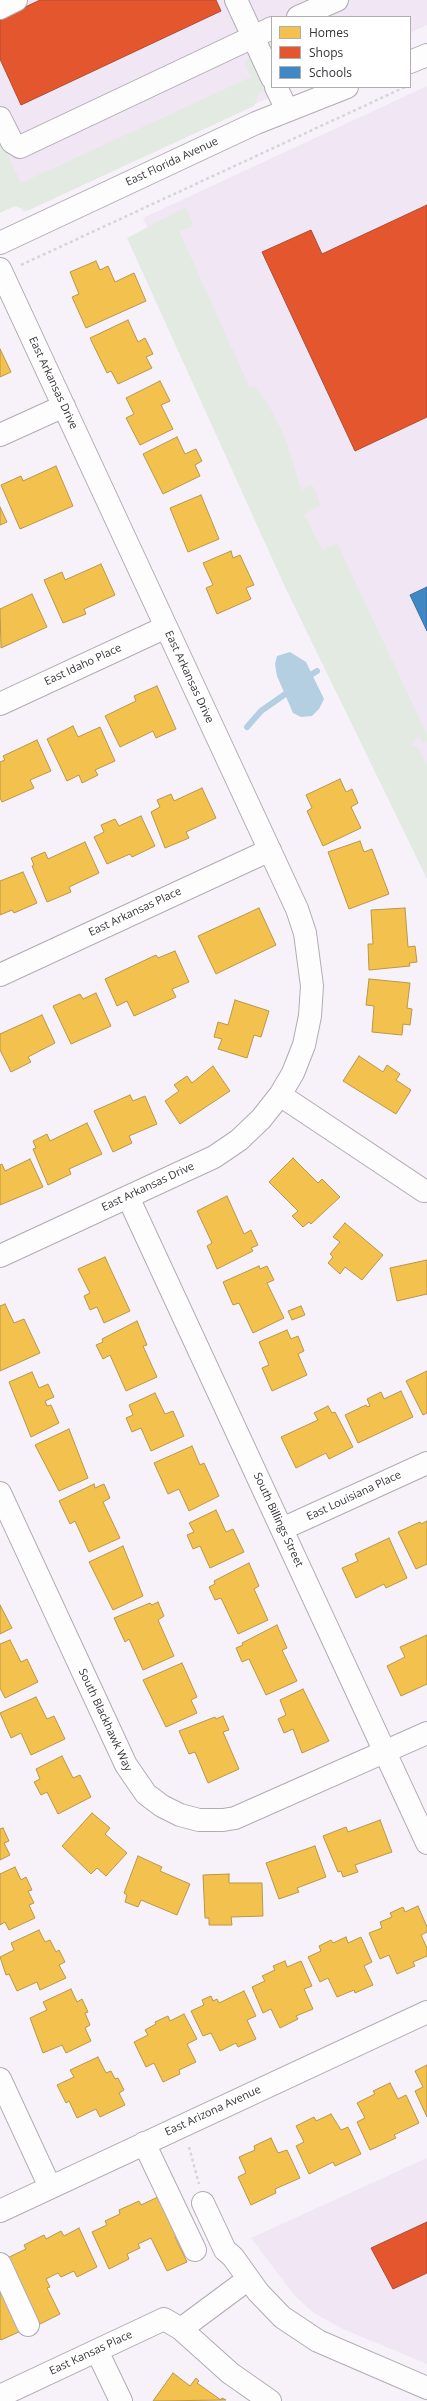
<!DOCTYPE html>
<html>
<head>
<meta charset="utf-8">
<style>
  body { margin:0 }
  #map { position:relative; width:427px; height:2401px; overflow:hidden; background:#f7f2fa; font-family:"Open Sans",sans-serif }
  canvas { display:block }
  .legend { position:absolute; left:271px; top:16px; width:140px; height:72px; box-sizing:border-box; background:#fff; border:1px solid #afadb0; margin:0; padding:5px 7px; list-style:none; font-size:12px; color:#373339 }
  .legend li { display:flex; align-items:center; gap:8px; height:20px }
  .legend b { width:20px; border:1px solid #afadb0 }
</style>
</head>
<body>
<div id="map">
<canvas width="427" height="2401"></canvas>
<ul class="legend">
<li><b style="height:11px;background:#f2c14e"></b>Homes</li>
<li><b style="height:11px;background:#e4572e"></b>Shops</li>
<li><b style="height:11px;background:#3f88c5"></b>Schools</li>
</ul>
</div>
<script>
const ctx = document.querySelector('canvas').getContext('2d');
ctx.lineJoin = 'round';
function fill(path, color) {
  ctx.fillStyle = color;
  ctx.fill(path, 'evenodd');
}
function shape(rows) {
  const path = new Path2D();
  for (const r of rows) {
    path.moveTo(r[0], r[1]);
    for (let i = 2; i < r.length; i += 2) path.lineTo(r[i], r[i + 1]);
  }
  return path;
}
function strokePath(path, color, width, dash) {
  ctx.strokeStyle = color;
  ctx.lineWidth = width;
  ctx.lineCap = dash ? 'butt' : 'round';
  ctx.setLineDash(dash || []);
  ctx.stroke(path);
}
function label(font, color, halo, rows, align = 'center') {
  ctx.font = font + ' "Open Sans",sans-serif';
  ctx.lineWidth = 4;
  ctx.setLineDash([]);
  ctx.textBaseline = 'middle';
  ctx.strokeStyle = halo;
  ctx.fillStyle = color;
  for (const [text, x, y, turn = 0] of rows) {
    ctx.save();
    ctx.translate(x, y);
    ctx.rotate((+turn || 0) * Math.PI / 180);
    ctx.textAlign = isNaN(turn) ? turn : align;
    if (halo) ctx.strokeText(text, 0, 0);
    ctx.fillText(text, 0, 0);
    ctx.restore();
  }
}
fill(shape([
  [0,0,427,0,427,25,410,33,410,17,272,17,272,87,292,87,23,212,0,161],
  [427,86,427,806,143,218],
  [427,2158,427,2364,343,2329,314,2313,295,2296,251,2238]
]), '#f0e6f4');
fill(shape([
  [251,58,267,91,259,93,254,106,27,211,15,206,0,213,0,139,21,183,251,77,245,64,246,60],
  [186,207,193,226,179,231,249,386,256,387,271,409,285,437,301,490,312,485,317,495,320,506,304,514,322,550,337,543,427,735,427,741,423,743,418,736,411,745,418,747,427,766,427,879,285,587,127,238]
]), '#e3eae2');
fill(shape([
  [290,652,306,662,324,699,319,709,312,716,301,717,293,713,277,676,275,664,277,656]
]), '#b4cfe1');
const homes = shape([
  [96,261,100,270,108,266,115,282,134,273,146,301,86,328,72,297,79,294,70,272,96,261],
  [128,320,138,342,145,338,153,354,146,357,152,368,118,384,111,371,107,373,90,338,128,320],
  [0,349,11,372,0,377,0,349],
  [160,381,170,401,161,405,173,429,140,445,126,418,134,414,126,398,160,381],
  [177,437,185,454,196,449,202,461,195,465,200,476,163,494,143,454,177,437],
  [56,466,73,506,20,529,1,485,21,476,23,481,56,466],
  [201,495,219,539,188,552,170,508,201,495],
  [0,507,7,522,0,525,0,507],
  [231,551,233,558,240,555,254,585,246,588,251,599,217,614,206,588,213,585,203,563,231,551],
  [101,564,115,595,84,609,86,614,63,623,44,580,62,572,65,580,101,564],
  [32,594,47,627,1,648,0,609,32,594],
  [157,686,176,729,156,738,153,731,120,747,105,716,136,701,134,696,157,686],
  [73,726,78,737,100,727,115,761,95,770,98,775,82,783,79,775,67,781,47,739,73,726],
  [37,740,51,771,30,780,34,788,2,802,0,798,0,762,5,760,3,756,37,740],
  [340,779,346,792,352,789,358,803,351,807,361,828,323,846,307,811,312,808,306,795,340,779],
  [202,788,216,818,186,832,189,838,165,848,151,812,160,807,157,800,171,794,174,801,202,788],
  [141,816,155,846,132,857,130,854,107,864,94,837,104,832,101,825,115,819,119,826,141,816],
  [360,841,364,852,372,849,389,894,349,909,328,852,360,841],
  [85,842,99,873,69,887,71,892,47,902,32,866,34,865,31,858,45,852,48,859,85,842],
  [23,872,37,903,14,913,12,910,0,915,0,881,23,872],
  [259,908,276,945,216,974,198,936,259,908],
  [405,908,408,947,415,946,417,962,409,963,410,966,369,970,368,944,373,944,371,910,405,908],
  [175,951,189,982,172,989,176,997,134,1016,127,1001,117,1006,105,979,156,955,158,958,175,951],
  [369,979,410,983,407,1008,412,1009,410,1025,403,1024,402,1035,372,1032,374,1006,366,1005,369,979],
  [96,993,111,1026,71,1044,53,1006,80,994,83,999,96,993],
  [235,1000,269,1011,261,1037,254,1035,247,1058,218,1049,222,1039,214,1037,218,1022,228,1025,235,1000],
  [42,1015,55,1043,28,1057,31,1062,11,1072,0,1050,0,1034,42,1015],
  [359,1056,383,1072,387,1065,400,1074,396,1080,411,1090,396,1114,343,1081,359,1056],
  [213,1066,230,1091,180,1124,165,1101,179,1091,174,1085,187,1076,192,1083,213,1066],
  [130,1095,133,1101,145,1096,157,1124,129,1136,132,1143,113,1152,94,1111,130,1095],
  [87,1123,102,1154,69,1169,71,1174,48,1185,33,1149,36,1148,33,1141,47,1134,50,1141,87,1123],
  [293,1158,318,1183,322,1179,340,1197,311,1224,309,1222,303,1227,292,1216,298,1211,269,1182,293,1158],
  [30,1159,43,1187,0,1205,0,1165,2,1164,5,1171,30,1159],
  [227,1196,244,1234,251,1230,258,1245,251,1248,253,1251,217,1269,207,1246,212,1243,197,1211,227,1196],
  [345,1223,383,1255,362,1280,345,1267,340,1274,328,1263,333,1257,330,1254,340,1242,333,1237,345,1223],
  [105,1257,130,1311,104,1323,97,1307,90,1310,84,1296,90,1293,78,1269,105,1257],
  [427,1260,427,1294,397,1301,390,1268,427,1260],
  [259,1266,260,1269,267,1266,274,1280,267,1283,284,1318,253,1333,239,1303,233,1305,223,1282,259,1266],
  [5,1304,14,1323,24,1319,40,1353,0,1371,0,1306,5,1304],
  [301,1306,305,1315,292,1320,288,1311,301,1306],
  [137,1321,147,1345,143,1346,157,1377,126,1391,110,1355,103,1359,96,1345,103,1342,102,1339,137,1321],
  [287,1330,291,1339,298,1336,304,1351,298,1354,307,1375,272,1391,262,1368,269,1365,259,1342,287,1330],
  [427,1371,427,1413,423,1415,406,1381,427,1371],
  [32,1372,39,1388,48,1384,54,1397,45,1401,47,1406,51,1405,59,1423,31,1437,9,1382,32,1372],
  [401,1391,413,1417,358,1443,345,1415,366,1405,367,1407,370,1406,367,1399,381,1392,384,1399,401,1391],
  [155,1393,165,1414,173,1411,184,1436,151,1451,141,1428,132,1432,126,1418,133,1415,129,1405,155,1393],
  [328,1406,332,1413,335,1412,353,1447,329,1459,326,1453,296,1468,281,1437,318,1420,314,1413,328,1406],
  [69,1429,88,1478,59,1491,35,1445,69,1429],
  [192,1446,200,1465,204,1463,219,1496,189,1511,179,1489,168,1494,154,1463,192,1446],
  [94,1484,95,1488,104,1484,110,1498,103,1502,120,1538,89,1552,75,1521,70,1524,59,1501,94,1484],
  [216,1510,226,1532,233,1529,244,1552,210,1568,200,1546,193,1549,187,1535,194,1532,189,1523,216,1510],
  [427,1521,427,1564,416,1569,398,1532,420,1522,421,1524,427,1521],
  [389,1538,407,1578,386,1588,384,1584,356,1598,342,1568,358,1561,355,1554,389,1538],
  [123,1546,143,1596,113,1610,89,1562,123,1546],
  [249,1563,259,1586,254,1589,268,1620,238,1634,221,1598,215,1600,209,1587,215,1584,214,1581,249,1563],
  [158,1602,164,1616,158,1620,174,1656,143,1670,129,1639,125,1642,114,1618,150,1603,152,1605,158,1602],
  [0,1605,12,1628,0,1634,0,1605],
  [277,1625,287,1648,282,1650,297,1681,266,1695,249,1659,242,1662,236,1648,243,1645,242,1643,277,1625],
  [427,1635,427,1684,401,1696,387,1666,405,1657,400,1647,427,1635],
  [10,1640,21,1662,27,1659,38,1682,5,1698,0,1688,0,1644,10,1640],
  [182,1663,197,1697,191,1700,197,1713,166,1727,143,1680,182,1663],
  [303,1689,329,1741,302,1753,293,1729,284,1733,278,1719,286,1715,280,1700,303,1689],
  [36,1697,47,1719,54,1716,65,1739,31,1755,21,1733,11,1738,0,1713,36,1697],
  [223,1716,229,1730,223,1732,239,1769,208,1783,195,1752,189,1754,179,1731,215,1717,216,1719,223,1716],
  [62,1756,73,1778,80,1775,91,1797,58,1814,47,1792,41,1795,34,1782,40,1779,36,1769,62,1756],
  [92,1813,110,1828,105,1834,127,1853,106,1876,97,1868,91,1874,62,1846,92,1813],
  [380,1820,392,1852,355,1865,358,1872,343,1877,341,1871,338,1872,323,1836,346,1827,348,1832,380,1820],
  [3,1828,9,1841,4,1843,10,1855,0,1860,0,1829,3,1828],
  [315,1846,326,1877,297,1888,299,1892,279,1899,266,1863,315,1846],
  [138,1856,162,1867,160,1871,190,1884,177,1915,141,1900,138,1907,125,1902,127,1895,124,1893,138,1856],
  [15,1867,21,1880,26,1877,32,1890,28,1891,34,1903,29,1905,35,1918,9,1930,5,1922,0,1925,0,1874,15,1867],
  [229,1874,229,1883,262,1883,263,1916,231,1917,232,1925,209,1925,209,1918,205,1918,203,1875,229,1874],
  [418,1906,427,1927,427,1932,421,1935,427,1948,427,1956,413,1962,415,1966,397,1974,389,1955,380,1959,369,1933,382,1928,380,1922,392,1917,390,1913,403,1907,405,1912,418,1906],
  [39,1930,45,1942,50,1940,56,1952,59,1950,65,1962,59,1965,66,1978,40,1990,37,1982,17,1991,9,1974,6,1975,0,1957,14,1950,11,1943,39,1930],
  [346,1937,348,1943,361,1937,372,1962,364,1966,373,1985,355,1993,354,1990,337,1997,328,1978,320,1982,308,1957,321,1951,319,1946,331,1940,333,1943,346,1937],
  [285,1961,287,1967,301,1961,312,1986,304,1989,313,2009,296,2016,298,2019,280,2028,271,2009,263,2013,252,1987,265,1981,262,1976,275,1970,273,1966,285,1961],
  [71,1989,77,2002,82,1999,88,2012,85,2013,90,2025,85,2028,91,2041,66,2053,62,2045,43,2053,30,2018,47,2010,43,2002,71,1989],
  [244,1991,256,2016,247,2020,256,2039,238,2047,236,2043,220,2051,211,2033,203,2036,191,2011,204,2005,202,2000,211,1996,213,2001,217,1999,219,2003,244,1991],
  [184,2014,197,2039,187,2044,196,2062,179,2070,180,2074,163,2082,154,2063,146,2067,134,2042,148,2035,145,2030,156,2024,155,2022,168,2016,170,2021,184,2014],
  [98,2057,106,2073,111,2071,115,2079,118,2078,124,2090,119,2093,125,2105,100,2117,96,2109,77,2118,69,2101,66,2103,57,2085,74,2077,70,2070,98,2057],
  [427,2065,427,2117,415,2091,423,2087,415,2071,427,2065],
  [390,2083,398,2099,406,2095,419,2123,394,2135,396,2138,370,2150,357,2122,365,2118,357,2103,375,2094,373,2091,390,2083],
  [331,2114,341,2130,348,2127,361,2154,335,2166,333,2162,309,2174,296,2146,304,2142,296,2126,314,2117,316,2121,331,2114],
  [271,2138,278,2153,287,2150,300,2178,275,2189,276,2193,251,2205,238,2177,246,2173,239,2157,255,2150,254,2146,271,2138],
  [160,2196,179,2235,175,2237,187,2262,167,2271,151,2238,138,2244,140,2248,127,2254,129,2259,109,2269,92,2232,107,2225,105,2221,120,2214,119,2210,139,2201,141,2205,160,2196],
  [79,2228,97,2267,77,2277,74,2271,61,2277,58,2273,46,2279,50,2287,47,2288,60,2314,40,2324,5,2259,26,2249,24,2245,44,2235,46,2239,61,2231,64,2236,79,2228],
  [0,2278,21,2331,1,2340,0,2339,0,2278],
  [173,2373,190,2386,196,2378,199,2381,197,2383,221,2400,222,2398,226,2400,153,2401,173,2373]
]);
fill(homes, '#f2c14e');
strokePath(homes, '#ba9648', 1);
const shops = shape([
  [40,0,216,0,221,11,21,105,0,59,0,19,40,0],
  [427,205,427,417,355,451,262,252,311,230,322,254,427,205],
  [427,2222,427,2273,393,2289,371,2248,427,2222]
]);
fill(shops, '#e4572e');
strokePath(shops, '#b04c31', 1);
const schools = shape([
  [427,587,427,631,410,595,427,587]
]);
fill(schools, '#3f88c5');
strokePath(schools, '#3d6e9b', 1);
strokePath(shape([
  [306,678,317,671],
  [247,727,261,711,291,690]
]), '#b4cfe1', 6);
const minor = shape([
  [236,0,272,78],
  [0,8,16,0],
  [298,17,337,0],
  [410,62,427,55],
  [276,87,287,110],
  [0,118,12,142,20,147,272,28],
  [0,243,256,123,347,87],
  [0,269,297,909,305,933,312,986,310,1016,304,1045,293,1073,280,1095,261,1119,239,1140,214,1157,0,1256],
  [0,435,64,406],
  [0,704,166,627],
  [0,975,270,850],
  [280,1095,424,1191],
  [128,1197,427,1843],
  [0,1493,126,1765,146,1794,162,1806,180,1815,199,1820,223,1820,235,1818,427,1733],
  [282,1529,427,1463],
  [0,2079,50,2187],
  [144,2143,195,2250],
  [203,2203,225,2250,233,2257,258,2292,282,2317,318,2341,427,2388],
  [0,2211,427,2012],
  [0,2264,28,2325],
  [181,2329,247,2280],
  [97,2351,121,2401],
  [0,2396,164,2319,181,2329,230,2373,270,2401]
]);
strokePath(minor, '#b0acb2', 24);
strokePath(shape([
  [21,265,405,87],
  [189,2147,199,2184]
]), '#d6d4d7', 2.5, [3, 3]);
strokePath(minor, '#fefdfe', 22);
label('11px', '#373339', '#fff', [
  ["East Florida Avenue",172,162,-25],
  ["East Arkansas Drive",53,383,65],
  ["East Idaho Place",83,665,-25],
  ["East Arkansas Drive",189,677,65],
  ["East Arkansas Place",135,912,-25],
  ["East Arkansas Drive",148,1187,-25],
  ["East Louisiana Place",354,1496,-25],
  ["South Billings Street",278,1520,65],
  ["South Blackhawk Way",105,1720,65],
  ["East Arizona Avenue",213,2111,-25],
  ["East Kansas Place",91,2353,-25]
]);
</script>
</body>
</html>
